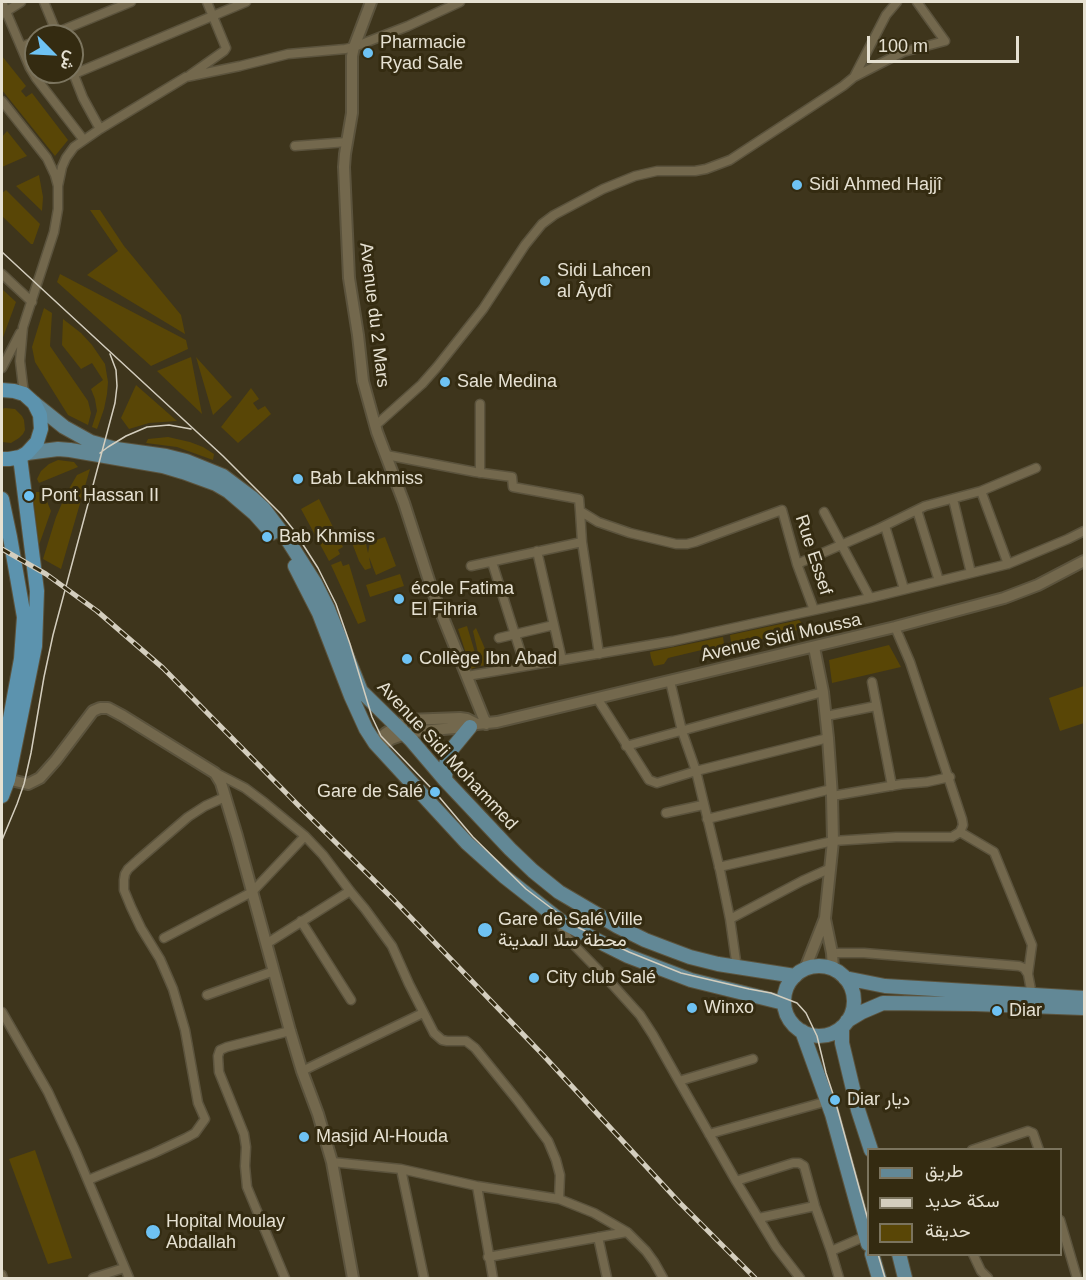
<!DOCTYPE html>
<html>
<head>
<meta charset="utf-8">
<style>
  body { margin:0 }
  #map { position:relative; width:1086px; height:1280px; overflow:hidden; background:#3e351c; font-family:Arial,Vazirmatn,sans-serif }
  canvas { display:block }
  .frame { position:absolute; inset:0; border:3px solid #e6e1d2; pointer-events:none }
  .legend { position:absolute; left:867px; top:1148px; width:195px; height:108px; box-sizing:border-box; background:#342b11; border:2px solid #7b745e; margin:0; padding:8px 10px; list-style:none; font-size:18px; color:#e6e1d2 }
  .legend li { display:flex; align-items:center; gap:12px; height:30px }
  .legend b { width:30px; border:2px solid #7b745e }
  .north { position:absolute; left:24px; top:24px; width:60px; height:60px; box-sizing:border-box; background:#342b11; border:2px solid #7b745e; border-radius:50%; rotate:114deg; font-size:16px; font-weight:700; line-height:24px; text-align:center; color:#e6e1d2 }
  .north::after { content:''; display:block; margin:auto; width:21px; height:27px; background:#6ec2f3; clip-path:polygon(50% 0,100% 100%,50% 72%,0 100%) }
  .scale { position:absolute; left:867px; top:36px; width:152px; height:27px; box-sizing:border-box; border:3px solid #e6e1d2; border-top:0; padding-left:8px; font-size:18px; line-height:21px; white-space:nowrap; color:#e6e1d2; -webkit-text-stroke:4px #342b11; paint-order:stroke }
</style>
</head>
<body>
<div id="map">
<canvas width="1086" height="1280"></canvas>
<div class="frame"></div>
<ul class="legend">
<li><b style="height:8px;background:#628896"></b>طريق</li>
<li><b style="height:8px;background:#d4cebe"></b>سكة حديد</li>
<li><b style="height:16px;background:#594606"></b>حديقة</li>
</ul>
<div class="north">ش</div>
<div class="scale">100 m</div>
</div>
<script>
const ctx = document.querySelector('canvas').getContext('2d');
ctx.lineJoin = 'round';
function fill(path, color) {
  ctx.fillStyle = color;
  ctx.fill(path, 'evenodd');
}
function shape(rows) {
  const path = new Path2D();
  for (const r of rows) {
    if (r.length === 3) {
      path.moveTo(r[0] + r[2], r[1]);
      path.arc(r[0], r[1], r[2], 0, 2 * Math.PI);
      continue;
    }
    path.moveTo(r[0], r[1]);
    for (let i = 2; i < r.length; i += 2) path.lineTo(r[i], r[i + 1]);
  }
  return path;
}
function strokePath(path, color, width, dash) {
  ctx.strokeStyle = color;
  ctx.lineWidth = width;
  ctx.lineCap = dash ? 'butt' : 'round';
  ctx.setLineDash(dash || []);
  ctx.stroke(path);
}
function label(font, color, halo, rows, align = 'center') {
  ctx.font = font + ' Arial,Vazirmatn,sans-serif';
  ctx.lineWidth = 6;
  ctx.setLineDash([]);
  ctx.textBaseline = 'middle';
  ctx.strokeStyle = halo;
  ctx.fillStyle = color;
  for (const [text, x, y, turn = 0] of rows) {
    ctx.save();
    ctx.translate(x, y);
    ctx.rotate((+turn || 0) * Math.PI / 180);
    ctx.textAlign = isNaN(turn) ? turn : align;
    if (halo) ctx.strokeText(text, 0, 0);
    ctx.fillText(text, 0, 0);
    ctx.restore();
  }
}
fill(shape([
  [2,56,26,86,21,91,26,97,32,93,68,140,55,156,2,90],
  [7,131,27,156,2,167,2,137],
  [39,175,43,197,42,211,16,186],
  [6,190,40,224,33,244,31,244,2,216,2,193],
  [90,210,100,210,124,246,181,315,185,334,87,275,118,251],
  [60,274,186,340,188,349,151,366,57,282],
  [2,289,16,302,2,340],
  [44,308,52,313,50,346,88,401,91,413,88,425,68,415,35,362,32,347],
  [63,319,81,333,92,345,105,364,108,382,107,394,104,409,97,429,92,427,97,411,95,399,91,389,103,380,92,363,81,369,62,345],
  [191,357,202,414,157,371],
  [196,357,232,397,213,415],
  [136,385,177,421,149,423,129,429,121,418],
  [251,388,259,399,253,403,258,410,265,406,271,414,238,443,221,427],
  [5,408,15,409,22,416,24,420,25,430,23,434,19,438,11,443,2,442,2,409],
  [168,437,190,442,203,447,214,454,213,460,177,447,146,443,148,439],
  [58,460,74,462,78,467,39,483,37,479,41,471,49,464],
  [90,469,61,569,43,559,56,517,66,494,77,475],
  [36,492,43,492,51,511,39,545,33,495,36,494],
  [319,499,343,547,338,550,340,554,329,561,301,509],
  [363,530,368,553,370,542,385,537,396,566,376,575,369,557,371,568,365,570,359,561,349,535],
  [341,561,343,566,349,564,366,621,358,624,331,565],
  [400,574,404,586,370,597,366,585],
  [799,620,804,625,806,631,798,630,717,650,710,648,668,658,664,664,654,666,651,658,650,652,723,637,724,644,731,642,730,635],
  [467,626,479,666,471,669,458,629],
  [476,628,486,651,495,649,497,663,481,666,473,631],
  [889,645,901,667,832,683,829,660],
  [1084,686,1084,723,1060,731,1049,698],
  [35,1150,72,1258,48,1264,9,1159]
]), '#594606');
const minor = shape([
  [2,2,30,68,36,78,83,139],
  [44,2,58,36],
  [2,14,21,2],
  [48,36,131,2],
  [21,47,36,41],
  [72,70,83,98,100,129],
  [74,74,246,2],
  [190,75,224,51,226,48,207,2],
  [854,77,903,52,945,41,917,2],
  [2,101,47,158,55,175,58,186,58,209,54,232,23,327,20,361,24,394],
  [295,146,347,142],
  [58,186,62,167,66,158,74,147,100,129,186,77,240,66,288,54,345,49,354,47,408,26,460,2],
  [2,274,32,302],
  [2,368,20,333],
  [480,404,480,473],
  [375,426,422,384,437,367,483,309,525,245,542,224,554,215,603,189,635,176,657,171,695,171,706,169,730,160,843,86,854,77,886,15,897,2],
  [386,455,475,472,512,477,513,487,579,499,580,511,598,522,630,533,676,544,687,544,695,542,782,510,797,564,814,610],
  [981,491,1008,564],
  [953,499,971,573],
  [917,510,939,581],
  [580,511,582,542,599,654],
  [824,512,870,598],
  [885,526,904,589],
  [537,551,562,660],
  [492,562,525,666],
  [797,564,878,529,925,506,981,491,1036,468],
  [471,566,582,542],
  [499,638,554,625],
  [467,676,673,641,870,598,1008,564,1068,539,1084,531],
  [670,681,682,731,696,771,720,870,730,919],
  [872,682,892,786],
  [597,698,649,780,657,783,696,771,828,738],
  [826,716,876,706],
  [626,746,823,692],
  [216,773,245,788,265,803,305,836,323,855,350,891,365,909,392,946,409,984,434,1033,442,1040,447,1041,466,1041,475,1048,518,1101,548,1141,556,1160,560,1175,559,1199],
  [832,796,902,784,927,782,950,777],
  [666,813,703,805],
  [707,819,832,789],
  [960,832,994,852,1032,945,1028,974],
  [719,867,833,841,896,837,952,837,960,832,963,825,962,819,910,662,895,627],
  [301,921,351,1000],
  [561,921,563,930,569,940,611,983,640,1015,653,1035,679,1081,736,1181,776,1247,800,1278],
  [164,938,252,892,305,836],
  [266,944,350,891],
  [832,953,864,953,1019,966,1024,968,1028,974,1032,995],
  [737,968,730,919,802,881,831,868],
  [207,995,274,971],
  [2,1012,48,1092,75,1150,129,1278],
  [302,1071,423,1013],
  [679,1081,753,1059],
  [709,1134,828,1101],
  [972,1150,1028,1131,1033,1133,1039,1150],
  [332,1162,401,1169,477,1186,559,1199,594,1213,627,1232,646,1251,654,1262,663,1278],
  [401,1169,424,1278],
  [88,1180,154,1153,186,1138,195,1133,205,1119,198,1103,185,1030,173,989,160,959,141,928,131,907,124,890,124,880,125,874,128,869,138,860,188,817,205,806,225,797],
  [736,1181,793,1163,799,1163,804,1166,815,1206,831,1251,839,1278],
  [477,1186,493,1278],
  [759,1218,815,1206],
  [1060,1220,1077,1278],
  [598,1237,607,1278],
  [831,1251,866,1236],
  [973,1254,981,1271,988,1278],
  [488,1257,627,1232],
  [2,1275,3,1278],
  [93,1278,124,1268],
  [285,1278,247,1187,245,1166,246,1147,244,1134,219,1072,218,1056,220,1050,227,1047,290,1031]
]);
const tertiary = shape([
  [371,2,354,47,352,56,352,113,345,154,344,167,349,278,358,335,363,381,377,432,404,503,432,590,486,724],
  [375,743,386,733,407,720,460,718,467,719,477,724],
  [379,748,391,739,405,734,421,731,466,727,477,724,497,722,895,627,1004,598,1038,585,1084,561],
  [2,778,28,784,40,778,56,760,93,711,100,708,108,708,123,716,215,773,221,783,237,836,290,1031,302,1071,318,1114,332,1162,353,1278],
  [825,919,832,953,833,969],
  [805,969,825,918,833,841,832,796,828,738,823,692,814,647]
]);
const primary = shape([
  [34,403,64,427,91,442,116,449,166,456,186,461,223,476,251,497,264,509,289,542,315,583,328,609,361,691,411,740,445,780,510,849,533,871,559,892,617,926,645,940,666,948,690,957,718,964,795,976],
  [27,453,58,449,70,450,163,466,183,472,216,484,228,491,255,514,272,533],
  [295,566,319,613,351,696,366,729,375,743,467,843,505,877,561,921,604,944,628,956,691,980,784,1003],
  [445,780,446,764,451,750,470,727],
  [819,1001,35],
  [845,978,885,986,1084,998],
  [847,1021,862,1012,883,1003,975,1004,1084,1008],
  [842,1027,842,1043,858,1110,871,1150],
  [802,1031,832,1114,868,1244],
  [872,1254,879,1278],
  [899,1254,905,1278]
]);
const trunk = shape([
  [2,390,14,391,24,394,34,403,40,415,41,429,37,442,27,453,20,457,9,459,2,459],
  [2,499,10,537,24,617,21,659,2,762],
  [2,796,8,780,35,646,37,591,20,457]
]);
strokePath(minor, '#5b533d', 11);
strokePath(tertiary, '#5b533d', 14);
strokePath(primary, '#5b533d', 16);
strokePath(trunk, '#5b533d', 16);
strokePath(minor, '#73684d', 8);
strokePath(tertiary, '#73684d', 10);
strokePath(primary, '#628896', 14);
strokePath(trunk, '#5c93ae', 14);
strokePath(shape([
  [2,252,223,456,281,514,293,529,318,568,336,604,350,644,372,717,381,736,435,792,473,837,526,889,575,926,629,952,681,973,749,989,771,993,797,1003,806,1013,817,1036,826,1073,835,1100,868,1220],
  [100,453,108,447,126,436,147,427,169,425,191,429],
  [2,840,17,804,24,784,31,753,44,677,53,635,115,403,117,386,116,370,110,354],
  [878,1254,885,1278]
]), '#d4cebe', 1.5);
const rail = shape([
  [2,549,46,574,97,611,163,668,302,809,392,898,543,1055,679,1202,755,1278]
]);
strokePath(rail, '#d4cebe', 5);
strokePath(rail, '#342b11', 3, [9]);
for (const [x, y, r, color] of [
  [368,53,6,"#6ec2f3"],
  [797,185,6,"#6ec2f3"],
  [545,281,6,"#6ec2f3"],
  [445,382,6,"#6ec2f3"],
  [298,479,6,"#6ec2f3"],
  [29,496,6,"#6ec2f3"],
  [267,537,6,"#6ec2f3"],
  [399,599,6,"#6ec2f3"],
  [407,659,6,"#6ec2f3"],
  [435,792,6,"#6ec2f3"],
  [485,930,8,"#6ec2f3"],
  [534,978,6,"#6ec2f3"],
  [692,1008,6,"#6ec2f3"],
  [997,1011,6,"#6ec2f3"],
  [835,1100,6,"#6ec2f3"],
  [304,1137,6,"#6ec2f3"],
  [153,1232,8,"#6ec2f3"]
]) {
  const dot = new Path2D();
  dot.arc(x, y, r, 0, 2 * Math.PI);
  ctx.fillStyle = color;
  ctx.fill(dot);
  strokePath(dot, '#342b11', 2);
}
label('18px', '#e6e1d2', '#342b11', [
  ["Pharmacie",380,43],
  ["Ryad Sale",380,64],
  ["Sidi Ahmed Hajjî",809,185],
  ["Sidi Lahcen",557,271],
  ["al Âydî",557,292],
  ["Sale Medina",457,382],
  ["Bab Lakhmiss",310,479],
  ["Pont Hassan II",41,496],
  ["Bab Khmiss",279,537],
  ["école Fatima",411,589],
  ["El Fihria",411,610],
  ["Collège Ibn Abad",419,659],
  ["Gare de Salé",423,792,"right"],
  ["Gare de Salé Ville",498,920],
  ["محطة سلا المدينة",498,941],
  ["City club Salé",546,978],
  ["Winxo",704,1008],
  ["Diar",1009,1011],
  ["Diar ديار",847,1100],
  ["Masjid Al-Houda",316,1137],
  ["Hopital Moulay",166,1222],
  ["Abdallah",166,1243]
], 'left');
label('18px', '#e6e1d2', '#342b11', [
  ["Avenue du 2 Mars",374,315,83],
  ["Rue Essef",813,555,72],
  ["Avenue Sidi Moussa",781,638,-13],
  ["Avenue Sidi Mohammed",447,756,47]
]);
</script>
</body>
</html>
